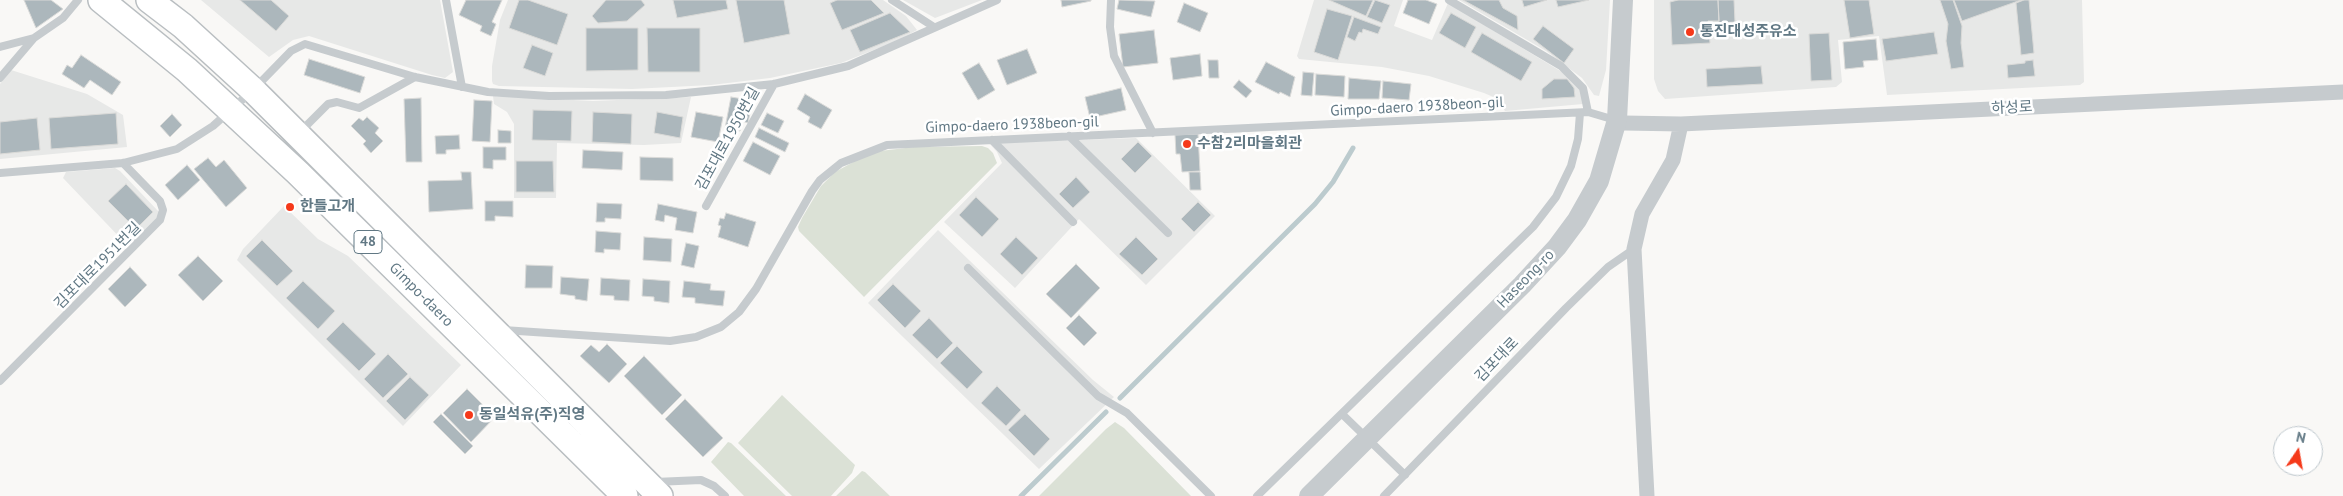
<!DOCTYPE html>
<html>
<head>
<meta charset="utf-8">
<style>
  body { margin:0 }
  #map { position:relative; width:2343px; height:496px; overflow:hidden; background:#f9f8f6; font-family:"PT Sans",sans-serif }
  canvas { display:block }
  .north { position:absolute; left:2273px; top:426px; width:50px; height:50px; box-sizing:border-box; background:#fff; border:1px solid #c0c9ce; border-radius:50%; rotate:12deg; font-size:14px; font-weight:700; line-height:20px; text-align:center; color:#617884 }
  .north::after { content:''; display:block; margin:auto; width:18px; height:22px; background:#f5391a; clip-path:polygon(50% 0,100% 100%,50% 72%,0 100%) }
</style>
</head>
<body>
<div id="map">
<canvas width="2343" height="496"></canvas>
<div class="north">N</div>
</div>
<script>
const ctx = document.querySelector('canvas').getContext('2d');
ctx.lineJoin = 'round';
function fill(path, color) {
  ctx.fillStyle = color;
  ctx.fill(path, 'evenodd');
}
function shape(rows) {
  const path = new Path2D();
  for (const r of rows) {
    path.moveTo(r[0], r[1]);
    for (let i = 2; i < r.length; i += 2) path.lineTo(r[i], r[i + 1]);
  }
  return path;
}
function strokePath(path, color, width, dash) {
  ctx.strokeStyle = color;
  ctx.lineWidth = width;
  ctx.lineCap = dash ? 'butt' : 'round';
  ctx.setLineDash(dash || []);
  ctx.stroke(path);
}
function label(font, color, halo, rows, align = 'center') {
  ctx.font = font + ' "PT Sans","Noto Sans KR",sans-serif';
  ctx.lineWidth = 5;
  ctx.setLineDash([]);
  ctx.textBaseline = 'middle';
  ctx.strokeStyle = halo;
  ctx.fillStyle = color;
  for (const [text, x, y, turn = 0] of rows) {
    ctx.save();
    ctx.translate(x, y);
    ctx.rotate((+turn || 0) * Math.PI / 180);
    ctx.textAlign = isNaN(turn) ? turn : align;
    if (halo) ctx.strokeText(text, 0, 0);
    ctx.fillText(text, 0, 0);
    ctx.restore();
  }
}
fill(shape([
  [201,0,440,0,453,72,445,78,432,75,309,36,293,40,269,57],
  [508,0,883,0,906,16,917,30,899,40,841,63,770,78,711,85,632,89,499,86,493,84,492,81,492,66,500,20],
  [903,0,982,0,935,18],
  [1314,0,1403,0,1394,26,1432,40,1448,3,1562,72,1581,91,1583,104,1505,111,1498,99,1484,93,1429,76,1382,67,1299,59,1297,56],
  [1459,0,1610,0,1606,70,1599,96,1594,95,1582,78,1546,51],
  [1654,0,2082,0,2084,82,2080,85,1887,95,1879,36,1838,40,1842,82,1836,87,1665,99,1658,91,1654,79],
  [11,70,87,94,123,115,127,147,0,159,0,84],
  [493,96,593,101,691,97,681,143,644,145,557,143,556,198,514,198,514,124,507,112,494,104],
  [1136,138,1215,216,1146,285,1079,219,1015,288,944,222,1002,163,997,152,989,143],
  [115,168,120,171,159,212,157,219,130,245,126,244,63,178,66,172],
  [284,206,318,239,348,256,461,365,403,426,237,260,243,249],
  [938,230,1093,380,1114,397,1039,469,868,303]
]), '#e7e8e7');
fill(shape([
  [982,146,988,148,993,153,997,163,864,297,799,231,798,227,802,218,821,186,835,172,859,159,880,151,914,147],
  [782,395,855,465,852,473,831,496,792,496,738,443],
  [1115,422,1124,428,1191,496,1039,496,1106,429],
  [728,442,731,443,786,496,744,496,711,462],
  [862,471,865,472,890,496,836,496]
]), '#dbe1d6');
strokePath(shape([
  [1120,398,1315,204,1333,182,1353,148],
  [1021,496,1106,412]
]), '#bccbce', 5);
const building = shape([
  [24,0,51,0,63,9,36,28,24,0],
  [240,0,271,0,289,16,276,31,240,0],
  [466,0,502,0,492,22,496,24,491,36,480,31,482,26,459,15,466,0],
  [519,0,528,0,568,14,557,45,509,28,519,0],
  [606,0,641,0,645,5,627,21,598,23,592,16,606,0],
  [673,0,726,0,728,9,677,18,673,0],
  [736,0,784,0,790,34,744,43,736,0],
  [837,0,871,0,884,13,842,30,830,3,837,0],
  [1061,0,1091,0,1091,1,1062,7,1061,0],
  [1119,0,1155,1,1151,17,1117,9,1119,0],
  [1329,0,1373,0,1366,16,1329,0],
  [1375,0,1390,5,1382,23,1367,17,1375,0],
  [1408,0,1426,0,1437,4,1429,24,1403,13,1408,0],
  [1463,0,1499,0,1503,8,1517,16,1518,30,1463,0],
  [1522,0,1547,0,1524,7,1522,0],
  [1556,0,1589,0,1558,7,1556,0],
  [1678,0,1718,0,1719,21,1708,21,1710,43,1672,45,1670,2,1678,0],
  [1718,0,1734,0,1735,22,1719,23,1718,0],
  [1844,0,1869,0,1874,34,1850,38,1844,0],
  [1940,0,1953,0,1962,26,1961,43,1964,67,1951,69,1946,41,1948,24,1940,0],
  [1954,0,2021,0,1962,21,1954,0],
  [2024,0,2029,0,2034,53,2021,55,2016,3,2024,0],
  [1184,3,1208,13,1200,32,1177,22,1184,3],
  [1327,9,1352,16,1338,60,1314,52,1327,9],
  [890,13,910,32,860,52,850,30,890,13],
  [1451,13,1476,27,1465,48,1439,33,1451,13],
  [1354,17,1381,27,1378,34,1363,29,1362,33,1359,32,1355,41,1347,37,1354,17],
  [1543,26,1574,49,1564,63,1533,39,1543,26],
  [586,28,638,28,638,70,586,71,586,28],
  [647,28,700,28,700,72,648,72,647,28],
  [1154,30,1158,63,1123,67,1119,34,1154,30],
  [1934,32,1938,54,1886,61,1882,39,1934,32],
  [1482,33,1532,62,1521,81,1471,52,1482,33],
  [1829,33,1832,80,1811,81,1809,34,1829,33],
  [1876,39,1878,60,1863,61,1864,67,1845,69,1843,42,1876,39],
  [532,45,553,53,545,76,523,68,532,45],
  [1027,49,1037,73,1007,85,997,60,1027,49],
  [1200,54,1202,76,1173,80,1170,58,1200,54],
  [81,55,121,82,112,95,90,80,84,88,62,74,67,65,72,68,81,55],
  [309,59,365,77,360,93,304,75,309,59],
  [1208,60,1218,60,1219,78,1209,78,1208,60],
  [2033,60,2035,76,2008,78,2007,65,2025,63,2025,61,2033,60],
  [1266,62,1295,77,1290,97,1280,92,1279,94,1255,82,1266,62],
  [979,63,995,90,978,100,962,73,979,63],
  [1761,66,1763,84,1707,87,1706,69,1761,66],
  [1303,72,1314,73,1312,96,1301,95,1303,72],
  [1316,74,1345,76,1344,97,1315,95,1316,74],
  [1349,78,1381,81,1379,99,1348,99,1349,78],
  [1554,79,1567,79,1574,88,1575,97,1542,99,1542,89,1554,79],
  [1239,80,1252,91,1246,98,1233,87,1239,80],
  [1383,81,1411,84,1409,100,1382,98,1383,81],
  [1121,88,1126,110,1090,118,1085,97,1121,88],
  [805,94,832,110,821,129,808,122,810,117,797,109,805,94],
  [731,97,743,99,742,106,751,108,748,123,742,121,740,131,725,128,731,97],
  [421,98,422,162,406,162,404,99,421,98],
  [474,100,492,101,490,142,472,141,474,100],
  [533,110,572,111,571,141,532,140,533,110],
  [593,112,632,114,631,144,592,142,593,112],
  [657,112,683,117,680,138,654,133,657,112],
  [696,112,723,117,718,142,691,137,696,112],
  [116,113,118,144,51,149,49,118,116,113],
  [767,113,784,121,778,133,761,125,767,113],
  [172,114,182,125,170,137,160,126,172,114],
  [367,117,379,128,375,133,383,141,371,153,363,144,366,141,351,126,359,118,363,121,367,117],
  [37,118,40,150,0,154,0,122,37,118],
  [759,128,789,143,785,152,755,137,759,128],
  [498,130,511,131,511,143,498,143,498,130],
  [1198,134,1200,171,1182,172,1180,154,1176,154,1175,135,1198,134],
  [459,135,460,149,446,150,446,154,436,154,435,136,459,135],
  [753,142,780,156,770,175,743,161,753,142],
  [1138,142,1152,156,1135,173,1121,159,1138,142],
  [483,147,506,147,506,160,493,160,493,169,483,168,483,147],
  [583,150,623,152,622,170,582,168,583,150],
  [640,157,673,158,673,181,640,180,640,157],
  [208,158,216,167,224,160,247,188,226,207,194,169,208,158],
  [516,161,553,161,554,192,516,192,516,161],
  [187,165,200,180,178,200,165,185,187,165],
  [461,172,471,172,473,209,429,212,428,181,462,180,461,172],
  [1189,172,1200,172,1201,190,1190,190,1189,172],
  [1076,177,1090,192,1073,208,1059,194,1076,177],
  [126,184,153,212,136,229,108,201,126,184],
  [976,197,999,219,982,237,959,215,976,197],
  [485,201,513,201,513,217,495,216,495,221,485,221,485,201],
  [1198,202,1211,215,1194,232,1181,219,1198,202],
  [597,203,622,204,621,219,605,218,605,222,596,222,597,203],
  [658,204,697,212,693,233,675,230,677,218,665,215,664,222,655,220,658,204],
  [726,213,756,222,748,247,718,237,721,226,718,225,720,218,724,219,726,213],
  [596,231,621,233,620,250,604,249,604,253,595,252,596,231],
  [644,237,672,239,671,262,643,260,644,237],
  [1016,237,1038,258,1022,275,1000,254,1016,237],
  [1136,237,1158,259,1142,275,1119,254,1136,237],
  [262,240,293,271,277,286,246,256,262,240],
  [686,243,699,246,694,268,681,265,686,243],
  [198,256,223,281,203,301,178,275,198,256],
  [1076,264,1100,288,1071,318,1046,294,1076,264],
  [526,265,553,266,552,288,525,288,526,265],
  [130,267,147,285,125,307,108,289,130,267],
  [561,277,589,279,587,301,575,299,575,296,560,294,561,277],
  [601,278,630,280,629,301,614,300,614,296,600,295,601,278],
  [643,279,670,281,669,303,654,301,654,297,642,296,643,279],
  [303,281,335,311,318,329,286,298,303,281],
  [684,281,711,284,710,290,725,291,723,306,695,303,695,298,682,297,684,281],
  [893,284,921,311,905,328,877,300,893,284],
  [1079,315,1097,333,1084,346,1066,328,1079,315],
  [929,318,953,343,937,359,912,335,929,318],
  [343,322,376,354,359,371,326,339,343,322],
  [607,344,627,364,609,383,580,356,591,345,599,352,607,344],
  [957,346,983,372,967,389,940,363,957,346],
  [388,354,408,374,383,398,364,379,388,354],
  [644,356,682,395,662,415,624,376,644,356],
  [410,377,429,395,405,420,386,401,410,377],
  [997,386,1021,410,1006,426,981,403,997,386],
  [467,389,495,417,471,442,443,413,467,389],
  [685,399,723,438,703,457,665,419,685,399],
  [441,414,473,446,465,454,433,422,441,414],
  [1025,414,1050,439,1034,456,1008,430,1025,414]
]);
fill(building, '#acb7bc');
strokePath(building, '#dadad8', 1);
const primary = shape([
  [101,0,187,70,298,173,625,496],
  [149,0,183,26,253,90,660,496]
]);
strokePath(primary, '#b9bec1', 28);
strokePath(shape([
  [446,0,462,87],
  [892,0,934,27],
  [1111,0,1110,27,1114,56,1153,133],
  [1449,0,1561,66,1583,88,1588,112],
  [0,47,34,38,63,18,78,0],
  [0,78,34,38],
  [300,132,328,104,337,102,359,108,415,77],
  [1069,136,1168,233],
  [992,140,1073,222],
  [0,173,123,163,177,149,213,126,253,90,291,51,305,44,415,77,488,92,549,96,666,95,774,84,848,66,997,0],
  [706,206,774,84],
  [968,268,1098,396,1127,413,1211,496],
  [503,330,670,341,696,337,721,327,739,312,756,289,812,191,820,180,841,163,887,145,1588,112,1615,120],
  [0,381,160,220,163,210,160,201,123,163],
  [1342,414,1405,475],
  [655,482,701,480,714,486,725,496],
  [1257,496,1533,227,1556,197,1571,166,1578,139,1580,113],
  [1384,496,1566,308,1608,267,1634,249]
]), '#c6cbce', 8);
strokePath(shape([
  [1624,123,1681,124,1673,160,1642,214,1634,249,1647,496],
  [1681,124,2343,92]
]), '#c6cbce', 15);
strokePath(shape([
  [1309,496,1522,285,1557,247,1577,220,1599,181,1617,120,1623,0]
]), '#c6cbce', 20);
strokePath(primary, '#fff', 25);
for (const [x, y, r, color] of [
  [1690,32,5,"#f5391a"],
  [1187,144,5,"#f5391a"],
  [290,207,5,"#f5391a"],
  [469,415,5,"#f5391a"]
]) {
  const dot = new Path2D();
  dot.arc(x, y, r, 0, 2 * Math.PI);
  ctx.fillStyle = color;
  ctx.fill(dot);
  strokePath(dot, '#fff', 2);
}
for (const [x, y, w] of [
  [368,242,28]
]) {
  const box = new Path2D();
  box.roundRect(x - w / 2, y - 11.5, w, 23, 4);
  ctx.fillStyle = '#fff';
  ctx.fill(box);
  strokePath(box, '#617884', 1);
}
label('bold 14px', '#617884', null, [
  ["48",368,242]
]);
label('bold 15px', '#617884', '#fff', [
  ["통진대성주유소",1700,32],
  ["수참2리마을회관",1197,144],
  ["한들고개",300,207],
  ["동일석유(주)직영",479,415]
], 'left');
label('15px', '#617884', '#fff', [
  ["Gimpo-daero 1938beon-gil",1417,107,-3],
  ["하성로",2012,108,-3],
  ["Gimpo-daero 1938beon-gil",1012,125,-2],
  ["김포대로1950번길",728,139,-61],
  ["김포대로1951번길",98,266,-45],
  ["Haseong-ro",1526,279,-46],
  ["Gimpo-daero",421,295,45],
  ["김포대로",1497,360,-46]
]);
</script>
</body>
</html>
